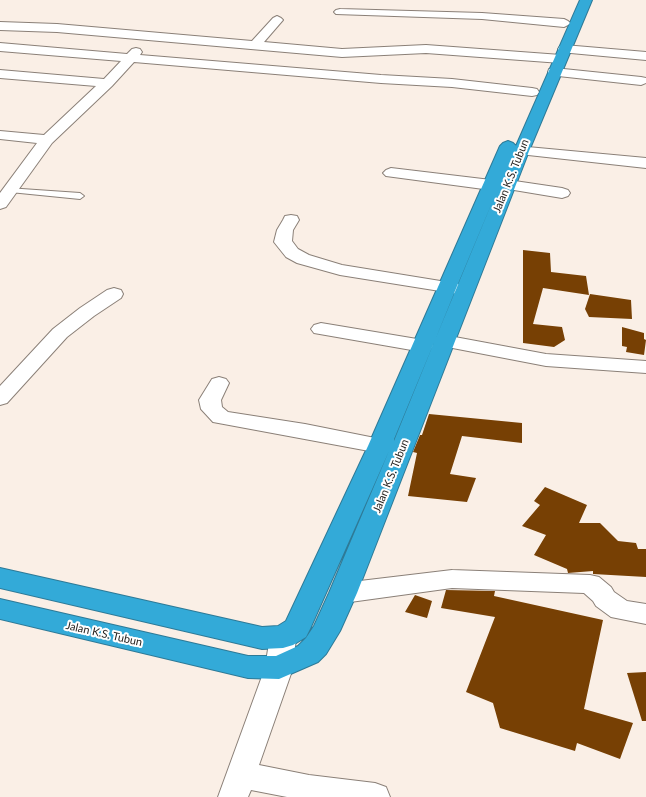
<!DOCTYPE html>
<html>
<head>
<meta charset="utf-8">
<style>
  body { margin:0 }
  canvas { display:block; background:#faefe6 }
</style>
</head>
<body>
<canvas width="646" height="797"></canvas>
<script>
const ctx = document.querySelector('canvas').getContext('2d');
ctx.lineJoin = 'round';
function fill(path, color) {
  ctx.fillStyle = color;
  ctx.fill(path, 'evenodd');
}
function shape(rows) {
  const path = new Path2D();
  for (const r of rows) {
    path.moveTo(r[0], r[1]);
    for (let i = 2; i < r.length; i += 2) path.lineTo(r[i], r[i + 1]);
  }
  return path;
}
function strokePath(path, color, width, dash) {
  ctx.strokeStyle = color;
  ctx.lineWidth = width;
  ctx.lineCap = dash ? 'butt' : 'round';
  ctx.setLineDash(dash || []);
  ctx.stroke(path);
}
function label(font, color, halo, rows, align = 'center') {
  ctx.font = font + ' Lato,sans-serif';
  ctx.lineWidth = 4;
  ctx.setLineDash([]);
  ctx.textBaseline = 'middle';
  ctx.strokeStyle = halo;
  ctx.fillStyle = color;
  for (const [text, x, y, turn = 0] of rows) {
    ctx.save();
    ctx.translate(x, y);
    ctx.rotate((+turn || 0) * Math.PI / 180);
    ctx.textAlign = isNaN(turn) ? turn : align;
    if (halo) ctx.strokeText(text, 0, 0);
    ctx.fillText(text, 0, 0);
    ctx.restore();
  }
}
fill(shape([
  [523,250,550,253,551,272,586,276,589,295,543,288,533,324,562,327,565,340,554,347,523,343],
  [590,294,631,300,632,319,589,317,585,309],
  [622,327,644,333,644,339,646,340,644,355,626,352,627,347,622,346],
  [429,414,522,423,522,443,462,436,450,474,476,478,467,502,408,496,417,453,413,452,420,435,422,435],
  [545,487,587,505,579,523,600,523,618,541,636,543,638,549,646,549,646,577,593,574,593,571,568,573,567,569,534,555,546,535,522,526,540,505,534,501],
  [446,590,495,591,494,596,603,620,584,709,633,723,620,759,577,743,575,751,500,728,493,703,466,692,495,617,441,608],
  [415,595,432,601,427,618,405,612],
  [646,672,646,721,642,721,627,673]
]), '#774004');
const lane = shape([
  [7,188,80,193,84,196,80,199,10,192,7,192,6,190,7,188]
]);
const street = shape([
  [340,9,482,13,564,19,568,21,570,23,568,25,564,27,482,19,336,14,334,12,336,10,340,9],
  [277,16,281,18,283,20,264,42,342,49,426,45,561,55,565,56,567,59,565,62,561,63,426,53,342,57,57,32,0,30,0,22,57,24,252,41,273,18,277,16],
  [0,43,127,54,132,49,136,48,140,49,142,52,140,55,381,75,452,79,532,88,537,89,539,92,537,95,532,96,452,87,381,83,134,62,112,86,52,143,6,207,0,209,0,193,37,143,0,139,0,131,44,135,96,86,0,78,0,70,104,79,121,61,0,51,0,43],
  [564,45,646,52,646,60,560,52,558,49,560,46,564,45],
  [554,68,641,77,646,78,646,83,641,85,549,75,548,72,549,69,554,68],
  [506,145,646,158,646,168,501,152,499,149,501,146,506,145],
  [391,168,491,180,497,182,499,185,497,188,491,190,386,176,383,173,386,170,391,168],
  [508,180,562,188,568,190,570,193,568,196,562,198,502,188,500,185,502,182,508,180],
  [291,215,297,216,299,220,293,230,292,241,298,249,309,255,342,265,465,285,471,286,474,290,471,294,465,295,340,275,297,263,286,257,274,242,277,230,283,220,285,216,291,215],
  [114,288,121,290,123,294,121,298,94,316,67,337,7,403,0,405,0,386,53,329,80,308,107,290,114,288],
  [321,323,423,340,430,342,433,346,430,350,423,352,314,333,311,329,314,325,321,323],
  [444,335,546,354,646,361,646,373,546,366,437,345,434,341,437,337,444,335],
  [219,377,226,379,229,383,221,400,222,407,228,412,305,424,380,439,388,441,391,446,388,451,380,453,213,422,201,409,199,400,212,379,219,377],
  [452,570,590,575,599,577,611,587,614,592,627,601,646,604,646,624,611,617,596,606,593,601,584,593,452,588,343,603,334,600,330,593,334,586,343,583,452,570],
  [283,627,292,630,296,637,293,668,259,765,309,775,375,783,386,787,390,797,287,797,251,790,248,797,218,797,265,668,270,637,274,630,283,627]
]);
const highway = shape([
  [580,0,592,0,529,151,357,593,340,631,326,654,318,662,279,679,248,678,0,619,0,599,248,656,276,656,298,646,306,638,314,626,329,593,389,451,310,629,306,637,293,645,283,648,262,649,0,588,0,568,262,627,278,626,286,621,368,446,500,146,503,143,508,141,513,143,516,146,580,0],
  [496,193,394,439,394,441,457,286,496,193]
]);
strokePath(lane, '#8b8078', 2);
strokePath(street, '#8b8078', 2);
strokePath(highway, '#2e7a97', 2);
fill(lane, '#fff');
fill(street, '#fff');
fill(highway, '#33aad8');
label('11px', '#26221f', '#fff', [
  ["Jalan K.S. Tubun",511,176,-68],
  ["Jalan K.S. Tubun",391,476,-68],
  ["Jalan K.S. Tubun",104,634,13]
]);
</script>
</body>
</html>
